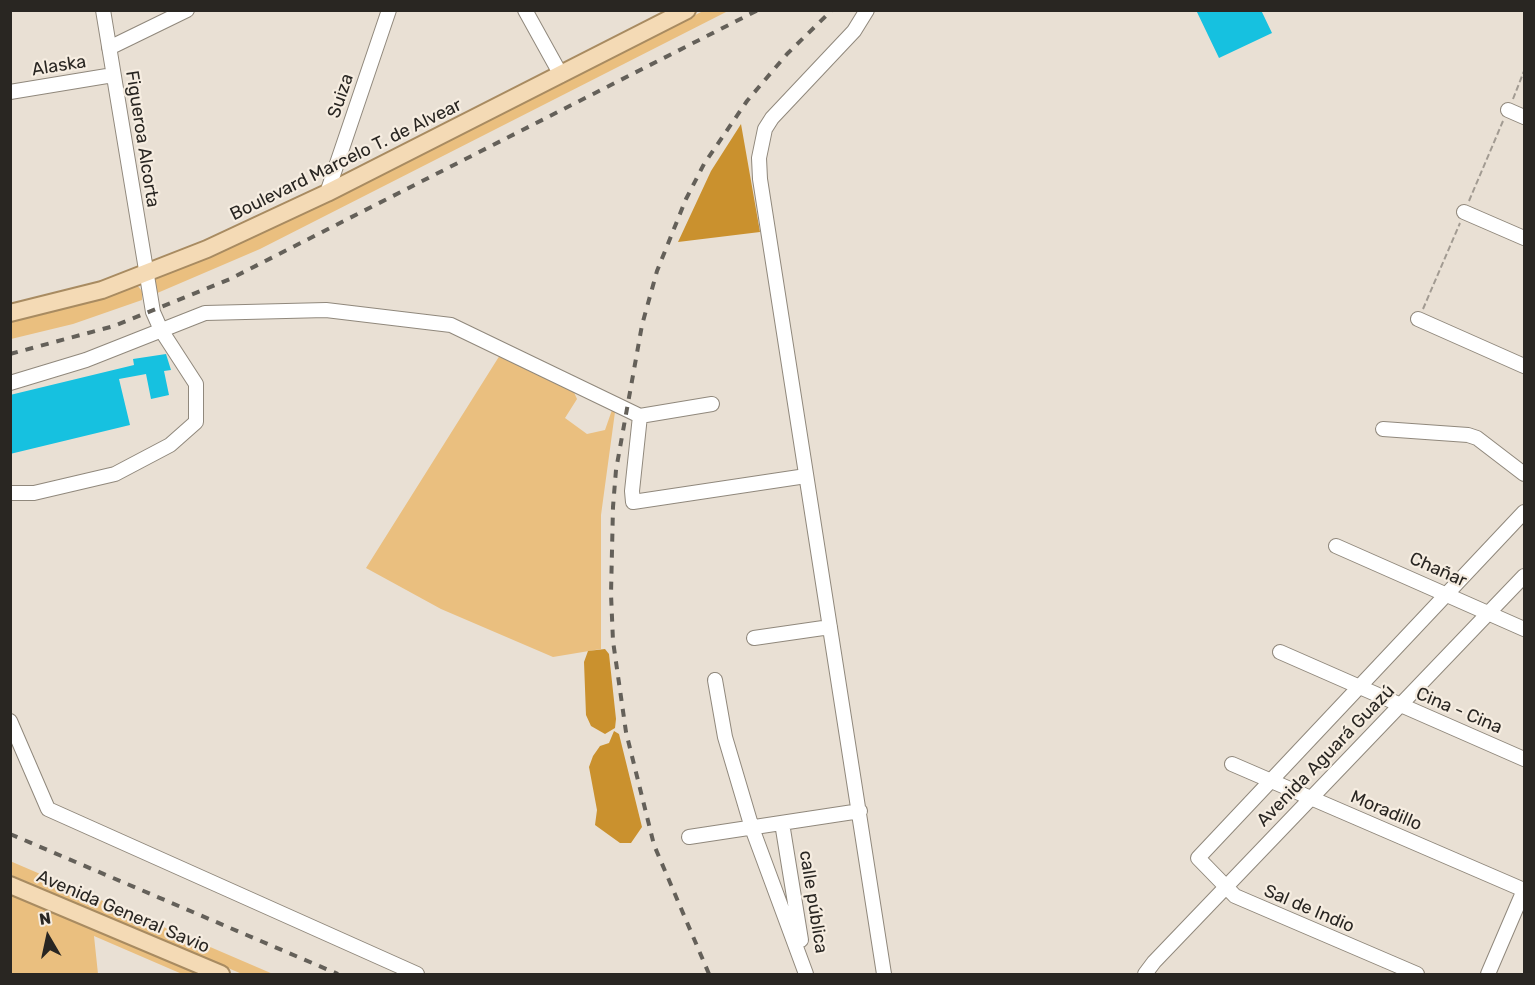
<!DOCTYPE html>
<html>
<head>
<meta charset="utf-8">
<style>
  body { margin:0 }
  #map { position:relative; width:1535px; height:985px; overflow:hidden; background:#e9e0d4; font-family:Rubik,sans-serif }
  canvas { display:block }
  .frame { position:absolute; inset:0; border:12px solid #292622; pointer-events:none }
  .north { position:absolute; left:18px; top:907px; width:60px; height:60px; -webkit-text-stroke:4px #f6ede1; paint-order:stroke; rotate:351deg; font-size:16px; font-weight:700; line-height:24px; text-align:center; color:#292622 }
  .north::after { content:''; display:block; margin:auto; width:21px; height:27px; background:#292622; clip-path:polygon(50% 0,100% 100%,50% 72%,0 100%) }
</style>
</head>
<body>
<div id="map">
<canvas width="1535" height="985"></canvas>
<div class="frame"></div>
<div class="north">N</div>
</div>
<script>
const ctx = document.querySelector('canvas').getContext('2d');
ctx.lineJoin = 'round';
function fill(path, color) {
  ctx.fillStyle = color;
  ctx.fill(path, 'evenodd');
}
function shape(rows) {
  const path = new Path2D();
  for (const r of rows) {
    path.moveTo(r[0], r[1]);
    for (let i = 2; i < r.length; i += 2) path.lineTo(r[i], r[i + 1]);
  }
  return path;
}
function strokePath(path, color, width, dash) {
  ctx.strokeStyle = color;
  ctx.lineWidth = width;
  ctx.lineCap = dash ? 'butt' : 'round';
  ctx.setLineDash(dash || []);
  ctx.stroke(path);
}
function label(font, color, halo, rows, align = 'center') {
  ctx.font = font + ' Rubik,sans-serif';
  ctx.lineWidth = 4.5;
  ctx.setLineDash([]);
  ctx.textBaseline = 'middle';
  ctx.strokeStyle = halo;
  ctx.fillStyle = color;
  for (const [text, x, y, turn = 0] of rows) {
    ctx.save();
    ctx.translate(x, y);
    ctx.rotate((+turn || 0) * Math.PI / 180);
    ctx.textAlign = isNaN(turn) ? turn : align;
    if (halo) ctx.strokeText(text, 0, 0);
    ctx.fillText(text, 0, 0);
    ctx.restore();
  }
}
fill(shape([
  [703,11,728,11,260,249,155,294,151,280,306,211],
  [137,285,142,291,142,300,73,324,11,339,10,321,104,298],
  [500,355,573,390,577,399,565,418,587,434,605,430,612,410,615,412,601,515,601,649,553,657,441,609,366,568],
  [10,861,273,974,242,974,11,875],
  [10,894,200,974,182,974,94,936,98,974,11,974]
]), '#eabf7f');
fill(shape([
  [741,124,760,232,678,242,711,171],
  [605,649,609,654,616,719,615,728,605,734,591,726,586,715,584,662,588,651],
  [614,731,619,734,642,827,631,843,620,843,595,825,597,810,589,767,593,756,600,746,609,743]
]), '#ca912e');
fill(shape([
  [1196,10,1261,10,1272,33,1219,58],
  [166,354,171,370,164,371,169,395,151,399,146,374,119,379,130,425,10,454,10,395,134,365,133,359]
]), '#16c1e0');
const minor = shape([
  [525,10,561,75],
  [867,10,854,31,772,118,765,129,759,158,760,179,884,974],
  [109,48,187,10],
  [10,92,113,75],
  [1508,110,1524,117],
  [327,193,389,10],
  [1464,212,1524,238],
  [1418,319,1524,366],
  [10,383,86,360,205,313,326,310,451,325,640,416,712,404],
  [640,416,632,491,633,502,806,476],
  [1383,429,1468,435,1477,438,1524,474],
  [10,493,34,493,115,474,170,445,196,422,196,384,161,330,153,312,103,10],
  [1336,546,1524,629],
  [754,638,830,627],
  [1280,652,1524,759],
  [715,680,725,737,752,828,806,974],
  [10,721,48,809,417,974],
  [1232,764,1524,890],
  [782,823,801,940],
  [689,837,860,811],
  [1145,974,1154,962,1524,576],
  [1417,974,1235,896,1198,858,1524,512],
  [1488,974,1524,890]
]);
const major = shape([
  [10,313,102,290,207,249,327,193,687,10],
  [10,885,221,974]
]);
strokePath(minor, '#90887c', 16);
strokePath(major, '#a88b61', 20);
strokePath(shape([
  [1513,99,1524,71],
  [1469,201,1503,121],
  [1423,309,1460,223]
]), '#a29b92', 2, [6, 3]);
strokePath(minor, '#fff', 14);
strokePath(major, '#f4dab5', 16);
strokePath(shape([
  [10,354,114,326,230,279,758,10],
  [10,834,338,974],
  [709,974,654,845,626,732,613,641,611,594,613,507,616,470,642,325,657,271,686,199,704,164,747,101,787,54,832,10]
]), '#646059', 4, [8, 8]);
label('18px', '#292622', '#f6ede1', [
  ["Alaska",59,66,-9],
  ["Suiza",341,96,-71],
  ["Figueroa Alcorta",142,139,81],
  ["Boulevard Marcelo T. de Alvear",346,160,-26],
  ["Chañar",1438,570,24],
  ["Cina - Cina",1459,711,23],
  ["Avenida Aguará Guazú",1326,756,-46],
  ["Moradillo",1386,811,23],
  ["calle pública",813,902,81],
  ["Sal de Indio",1309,909,23],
  ["Avenida General Savio",123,912,23]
]);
</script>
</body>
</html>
